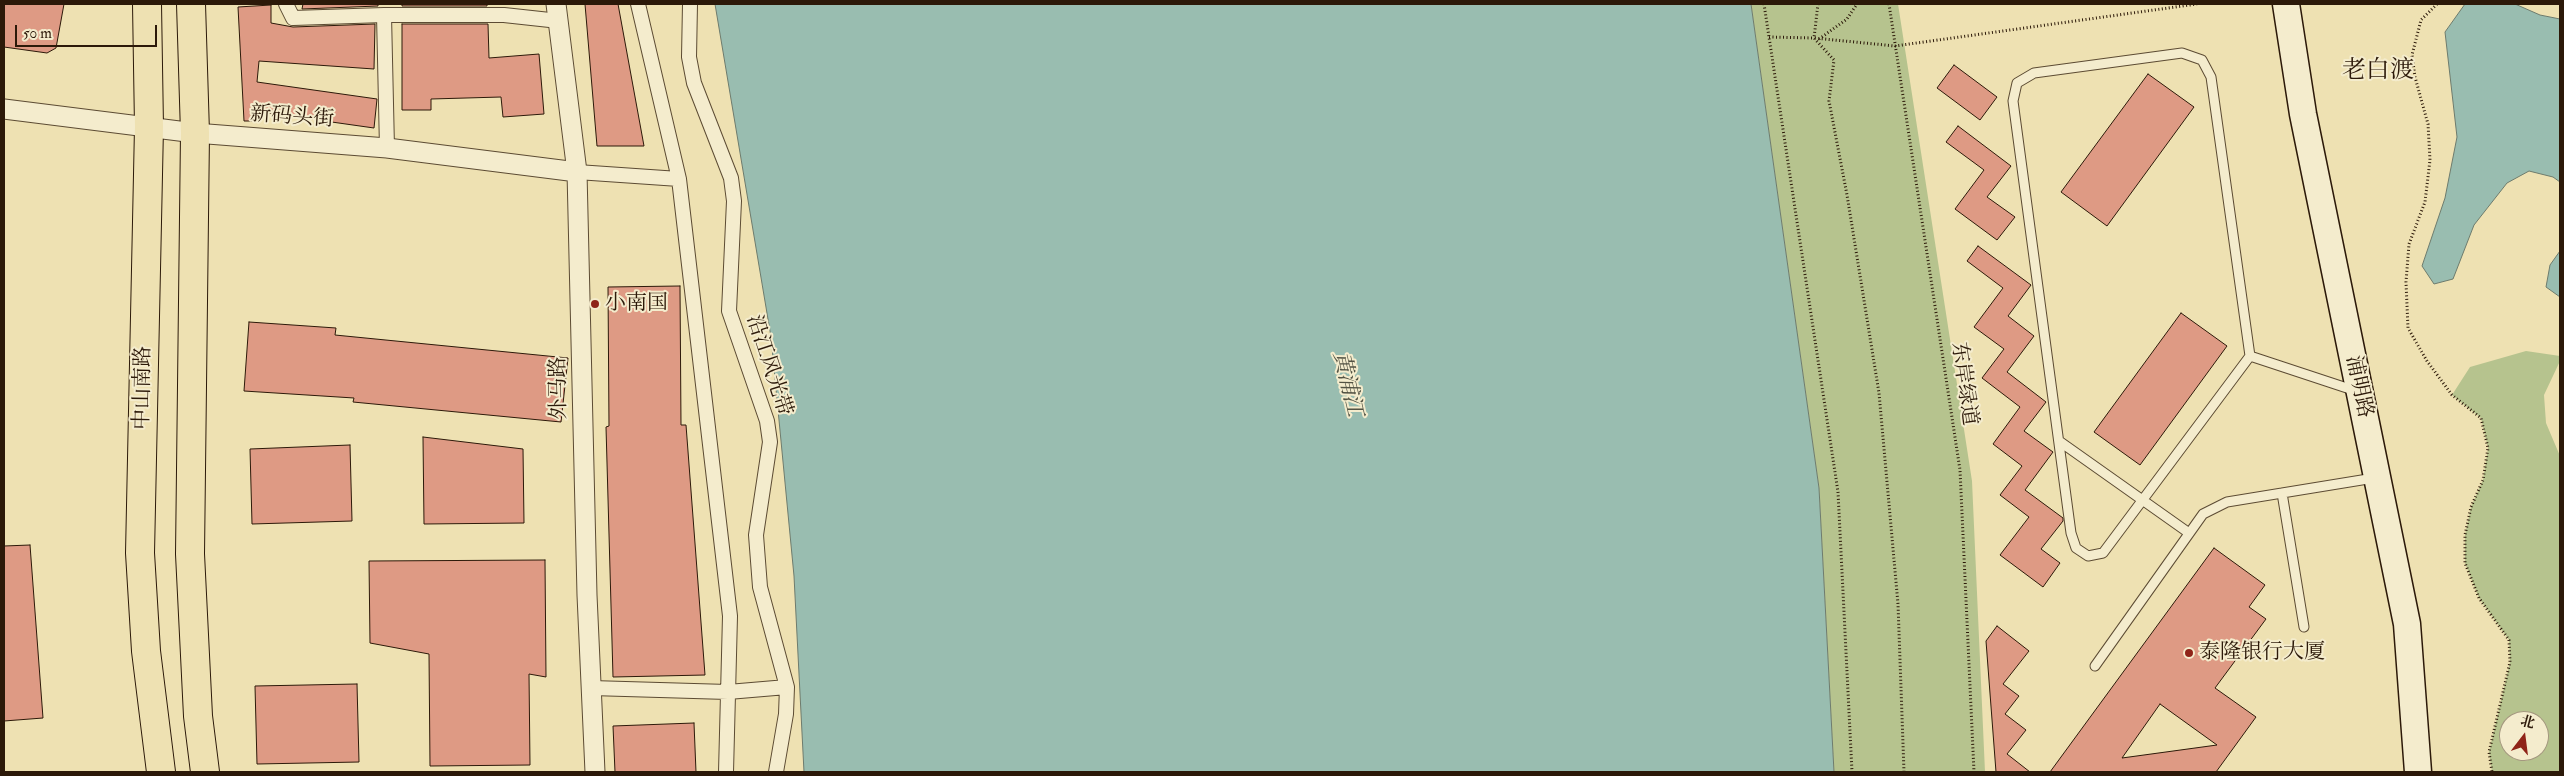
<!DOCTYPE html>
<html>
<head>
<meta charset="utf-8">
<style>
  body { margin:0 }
  #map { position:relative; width:2564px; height:776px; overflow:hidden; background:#eee1b2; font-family:"IM FELL Double Pica","Noto Serif SC",serif }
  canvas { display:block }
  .frame { position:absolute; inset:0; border:5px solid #2c1909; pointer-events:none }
  .north { position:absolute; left:2499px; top:711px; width:50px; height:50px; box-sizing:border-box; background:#f4eccd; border:1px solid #a4987f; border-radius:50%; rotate:15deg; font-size:14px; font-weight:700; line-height:20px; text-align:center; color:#2c1909 }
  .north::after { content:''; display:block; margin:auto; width:18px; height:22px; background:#8f2418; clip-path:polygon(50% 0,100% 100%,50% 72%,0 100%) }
  .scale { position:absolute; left:15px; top:25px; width:142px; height:22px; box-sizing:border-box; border:2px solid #2c1909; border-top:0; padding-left:6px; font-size:15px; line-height:18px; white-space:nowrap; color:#2c1909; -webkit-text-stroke:4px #f4eccd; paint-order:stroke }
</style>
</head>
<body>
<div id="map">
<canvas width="2564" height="776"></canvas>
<div class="frame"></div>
<div class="north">北</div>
<div class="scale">50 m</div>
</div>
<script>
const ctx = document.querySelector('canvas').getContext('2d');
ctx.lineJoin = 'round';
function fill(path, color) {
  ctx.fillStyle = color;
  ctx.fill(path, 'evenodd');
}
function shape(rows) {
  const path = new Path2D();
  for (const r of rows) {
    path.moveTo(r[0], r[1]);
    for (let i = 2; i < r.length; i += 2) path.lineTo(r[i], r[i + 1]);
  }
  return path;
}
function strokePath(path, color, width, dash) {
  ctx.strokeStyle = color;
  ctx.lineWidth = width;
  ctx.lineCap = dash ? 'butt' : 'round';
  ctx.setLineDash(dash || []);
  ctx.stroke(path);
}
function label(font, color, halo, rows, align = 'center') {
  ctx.font = font + ' "IM FELL Double Pica","Noto Serif SC",serif';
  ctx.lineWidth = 4;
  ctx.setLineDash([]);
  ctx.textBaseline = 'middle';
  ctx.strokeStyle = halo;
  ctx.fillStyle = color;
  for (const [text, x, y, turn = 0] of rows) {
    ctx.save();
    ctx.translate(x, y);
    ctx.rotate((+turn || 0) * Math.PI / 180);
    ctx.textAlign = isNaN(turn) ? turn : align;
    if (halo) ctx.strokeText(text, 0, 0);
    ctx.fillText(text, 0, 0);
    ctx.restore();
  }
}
fill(shape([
  [1751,4,1898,4,1972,481,1985,772,1834,772,1819,488],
  [2526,351,2560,356,2560,361,2544,395,2546,423,2560,456,2560,772,2492,772,2489,752,2510,662,2509,640,2479,598,2465,563,2465,535,2471,507,2483,480,2488,448,2481,418,2452,395,2470,367],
  [2509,721,2539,721,2539,751,2509,751]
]), '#b6c38e');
const water = shape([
  [715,4,1751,4,1819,488,1834,772,804,772,794,576,771,337,715,4],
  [2465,4,2515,4,2540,15,2560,19,2560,182,2553,177,2529,171,2507,183,2474,225,2453,279,2434,284,2422,266,2445,198,2457,137,2445,32,2465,4],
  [2560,251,2560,297,2546,287,2550,265,2560,251]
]);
fill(water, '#99bdb0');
strokePath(water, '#6d7b6d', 1);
const building = shape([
  [4,4,64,4,56,48,47,53,4,47,4,4],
  [303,4,378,4,378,6,302,9,303,4],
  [402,4,487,4,487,6,402,6,402,4],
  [585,4,618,4,644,146,597,146,585,4],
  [271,5,271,23,293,27,375,24,374,69,259,61,257,82,377,99,374,128,254,111,252,121,244,121,238,7,271,5],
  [402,24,488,24,489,58,539,54,544,114,503,117,501,97,431,99,431,110,402,110,402,24],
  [1954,65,1997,97,1980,120,1937,88,1954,65],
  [2148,74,2194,107,2107,226,2061,192,2148,74],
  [1958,126,2011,166,1987,197,2015,217,1997,240,1955,209,1984,170,1946,142,1958,126],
  [1978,246,2031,285,2008,316,2034,336,2007,372,2046,402,2024,431,2053,452,2025,490,2063,518,2063,521,2041,549,2060,563,2043,587,2000,555,2029,517,2000,495,2022,466,1993,444,2020,407,1982,378,2004,349,1974,327,2003,288,1967,261,1978,246],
  [680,286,681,425,686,425,705,675,613,677,606,427,609,426,608,287,680,286],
  [2181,313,2227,346,2140,465,2094,432,2181,313],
  [249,322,336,328,335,335,568,358,561,422,353,402,354,398,244,391,249,322],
  [423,437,523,449,524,523,424,524,423,437],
  [350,445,352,521,252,524,250,449,350,445],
  [30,545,43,718,4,721,4,546,30,545],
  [2214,548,2265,585,2249,607,2266,619,2215,688,2256,717,2216,772,2050,772,2214,548],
  [2160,704,2217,745,2122,758,2160,704],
  [545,560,546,677,529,674,530,765,430,766,429,654,370,643,369,561,545,560],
  [1997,626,2029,651,2003,684,2019,696,2005,714,2026,730,2007,754,2030,772,1996,772,1986,641,1997,626],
  [357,684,359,762,257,764,255,686,357,684],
  [694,723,696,772,615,772,613,726,694,723]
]);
fill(building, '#de9a84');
strokePath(building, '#2c1909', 1);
const service = shape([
  [2250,356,2211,77,2202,60,2182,53,2034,73,2017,83,2013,101,2071,533,2076,548,2088,556,2103,553,2250,356,2356,391],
  [2059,441,2189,533],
  [2282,493,2304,627],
  [2095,666,2203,514,2227,502,2374,478]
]);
const pedestrian = shape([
  [286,4,293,18,384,15,387,148],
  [638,4,679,179,730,616,726,772],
  [690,4,689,57,694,83,731,178,734,201,729,311,767,421,770,442,756,535,760,587,787,687,786,714,776,772],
  [384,15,504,15,559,21],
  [577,172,679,179],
  [591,688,728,692,787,687]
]);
const minor = shape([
  [556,4,577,172,587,595,595,772],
  [4,109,195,133,387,148,577,172]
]);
const secondary = shape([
  [2286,4,2303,114,2407,624,2418,772]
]);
const primary = shape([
  [147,4,149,127,140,553,146,651,161,772],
  [191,4,195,133,190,554,198,716,205,772]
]);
strokePath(service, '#5c4b33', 11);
strokePath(pedestrian, '#5c4b33', 16);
strokePath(minor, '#5c4b33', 21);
strokePath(secondary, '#2c1909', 29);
strokePath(primary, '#2c1909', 30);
strokePath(shape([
  [1764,4,1838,492,1852,772],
  [1818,4,1814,38,1895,46,2197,4],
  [1889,4,1960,470,1974,772],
  [2437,4,2421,20,2412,55,2415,77,2428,124,2430,160,2425,202,2409,244,2406,282,2408,328,2427,361,2452,395,2481,418,2488,448,2483,480,2471,507,2465,535,2465,563,2479,598,2509,640,2510,662,2489,752,2492,772],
  [1769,37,1814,38,1834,60,1829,101,1847,195,1879,393,1898,604,1904,772],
  [1819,39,1847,19,1857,4]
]), '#2c1909', 3, [1, 2.5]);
strokePath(service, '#f4eccd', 9);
strokePath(pedestrian, '#f4eccd', 14);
strokePath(minor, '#f4eccd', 19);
strokePath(secondary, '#f4eccd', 26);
strokePath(primary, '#eee1b2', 28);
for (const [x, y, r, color] of [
  [595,304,5,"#8f2418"],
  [2189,653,5,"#8f2418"]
]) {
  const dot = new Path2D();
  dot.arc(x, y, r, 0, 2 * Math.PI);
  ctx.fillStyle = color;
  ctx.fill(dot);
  strokePath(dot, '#f4eccd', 2);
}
label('21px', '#2c1909', '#f4eccd', [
  ["新码头街",292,118,4],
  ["沿江风光带",768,366,72],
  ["东岸绿道",1963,384,82],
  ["浦明路",2358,387,78],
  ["中山南路",144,388,-89],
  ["外马路",560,388,-91]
]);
label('21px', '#2c1909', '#f4eccd', [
  ["小南国",605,304],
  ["泰隆银行大厦",2199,653]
], 'left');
label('italic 22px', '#525243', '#f4eccd', [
  ["黄浦江",1346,384,77]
]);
label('24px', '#2c1909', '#f4eccd', [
  ["老白渡",2378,72]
]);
</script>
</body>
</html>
